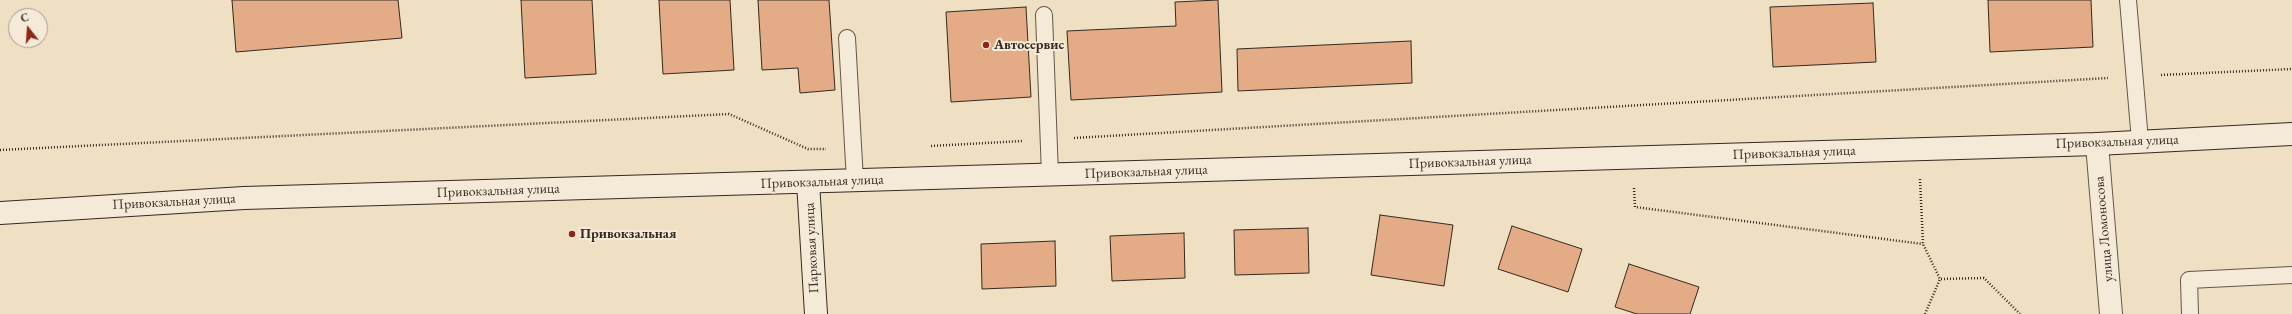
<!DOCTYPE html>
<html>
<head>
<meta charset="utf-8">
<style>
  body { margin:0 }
  #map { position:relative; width:2292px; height:314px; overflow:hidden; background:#efdfc3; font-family:"EB Garamond",serif }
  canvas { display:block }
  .north { position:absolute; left:8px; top:8px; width:40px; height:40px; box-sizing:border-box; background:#f5ead8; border:1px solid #a89d8f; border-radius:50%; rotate:343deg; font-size:11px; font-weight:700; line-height:16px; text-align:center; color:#352921 }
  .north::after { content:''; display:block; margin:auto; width:14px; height:18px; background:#8f2418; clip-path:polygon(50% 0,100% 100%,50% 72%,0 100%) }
</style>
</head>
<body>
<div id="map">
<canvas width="2292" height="314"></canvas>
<div class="north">С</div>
</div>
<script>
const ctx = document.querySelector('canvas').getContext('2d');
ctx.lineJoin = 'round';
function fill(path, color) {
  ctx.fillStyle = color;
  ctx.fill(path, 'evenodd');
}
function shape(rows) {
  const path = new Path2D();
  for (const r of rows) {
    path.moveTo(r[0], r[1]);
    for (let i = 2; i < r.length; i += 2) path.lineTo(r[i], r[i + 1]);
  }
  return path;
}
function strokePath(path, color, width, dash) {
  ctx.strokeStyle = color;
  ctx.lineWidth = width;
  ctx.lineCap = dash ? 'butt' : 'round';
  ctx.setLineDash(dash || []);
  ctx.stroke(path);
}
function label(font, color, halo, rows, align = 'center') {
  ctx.font = font + ' "EB Garamond",serif';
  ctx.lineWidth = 4;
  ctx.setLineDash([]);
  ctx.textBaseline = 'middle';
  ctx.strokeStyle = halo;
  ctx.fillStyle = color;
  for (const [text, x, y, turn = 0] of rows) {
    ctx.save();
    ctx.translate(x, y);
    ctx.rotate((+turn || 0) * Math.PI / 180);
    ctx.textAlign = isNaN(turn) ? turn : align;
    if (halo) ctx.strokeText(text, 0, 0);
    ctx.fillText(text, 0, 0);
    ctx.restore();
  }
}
const building = shape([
  [232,0,398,0,402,38,236,52,232,0],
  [521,0,592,0,596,74,525,78,521,0],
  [659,0,730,0,734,70,663,74,659,0],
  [758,0,829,0,835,90,800,93,798,68,762,70,758,0],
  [1218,0,1222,92,1071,100,1067,31,1176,26,1175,2,1218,0],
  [1988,0,2091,0,2093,47,1990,52,1988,0],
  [1873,3,1876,62,1773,67,1770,7,1873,3],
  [1026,7,1031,97,951,102,946,12,1026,7],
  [1411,41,1412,83,1238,91,1237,49,1411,41],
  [1380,215,1453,225,1444,286,1371,275,1380,215],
  [1512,226,1582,249,1568,292,1498,269,1512,226],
  [1308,228,1309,273,1235,275,1234,230,1308,228],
  [1184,233,1185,278,1112,281,1110,236,1184,233],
  [1055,241,1056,286,982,289,981,244,1055,241],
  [1629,264,1699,287,1690,314,1637,314,1615,307,1629,264]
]);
fill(building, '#e3ac87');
strokePath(building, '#352921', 1);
const lane = shape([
  [2128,0,2140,141],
  [1044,15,1050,175],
  [847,38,855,181],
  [2190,314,2189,280,2292,275]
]);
const street = shape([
  [2097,144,2111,314]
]);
const secondary = shape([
  [808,182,816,314],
  [0,213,244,198,2097,144,2292,134]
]);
strokePath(lane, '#64564a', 18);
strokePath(street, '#64564a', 24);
strokePath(secondary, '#352921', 24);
strokePath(shape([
  [2161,75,2292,69],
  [1074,138,2108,78],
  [931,146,1022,141],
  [0,150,729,114,808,149,826,149],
  [1920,179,1923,244,1940,279,1984,278,2020,314],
  [1634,188,1635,207,1923,244],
  [1925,314,1940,279]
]), '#352921', 2.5, [1, 2]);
strokePath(lane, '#f5ead8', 16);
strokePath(street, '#f5ead8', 22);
strokePath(secondary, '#f5ead8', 22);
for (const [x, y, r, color] of [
  [986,45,4,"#8f2418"],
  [572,234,4,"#8f2418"]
]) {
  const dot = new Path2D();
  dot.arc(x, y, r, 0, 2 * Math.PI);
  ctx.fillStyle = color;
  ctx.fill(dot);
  strokePath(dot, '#f5ead8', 1.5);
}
label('bold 14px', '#352921', '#f5ead8', [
  ["Автосервис",994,45],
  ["Привокзальная",580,234]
], 'left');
label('14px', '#352921', '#f5ead8', [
  ["Привокзальная улица",2117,142,-2],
  ["Привокзальная улица",1794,153,-2],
  ["Привокзальная улица",1470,162,-2],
  ["Привокзальная улица",1146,172,-2],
  ["Привокзальная улица",822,182,-2],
  ["Привокзальная улица",498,191,-2],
  ["Привокзальная улица",174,202,-3],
  ["улица Ломоносова",2104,229,-95],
  ["Парковая улица",812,248,-93]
]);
</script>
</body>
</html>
